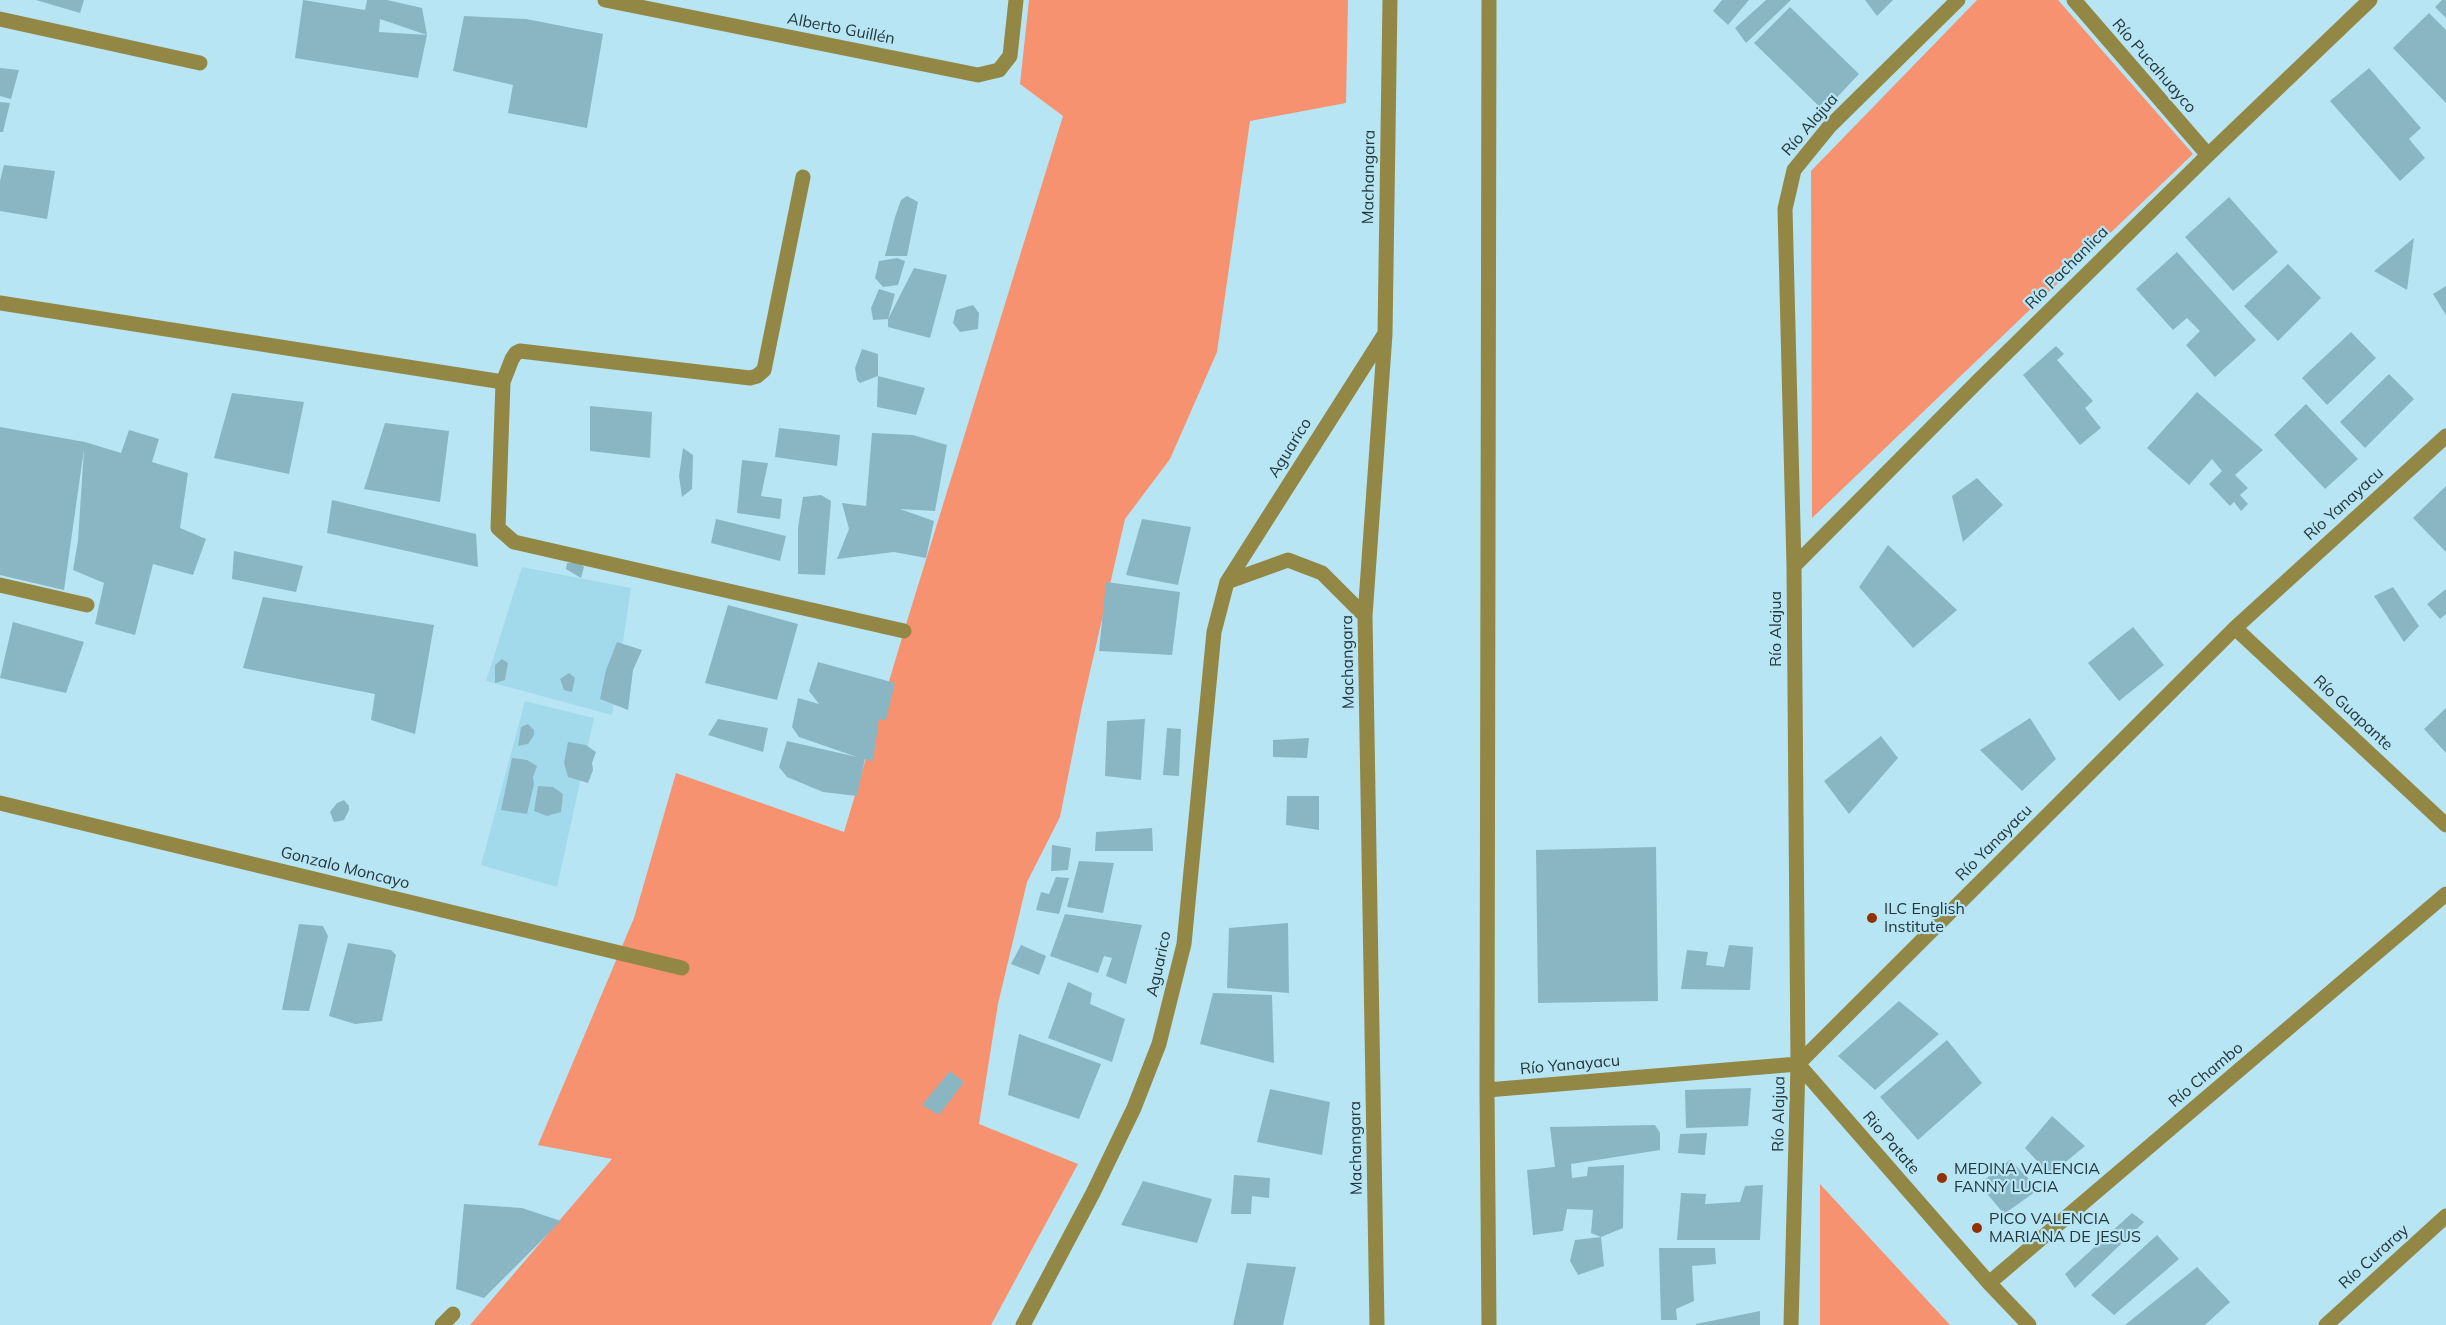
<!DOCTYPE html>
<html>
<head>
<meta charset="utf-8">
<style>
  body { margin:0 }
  canvas { display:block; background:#b7e5f3 }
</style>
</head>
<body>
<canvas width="2446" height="1325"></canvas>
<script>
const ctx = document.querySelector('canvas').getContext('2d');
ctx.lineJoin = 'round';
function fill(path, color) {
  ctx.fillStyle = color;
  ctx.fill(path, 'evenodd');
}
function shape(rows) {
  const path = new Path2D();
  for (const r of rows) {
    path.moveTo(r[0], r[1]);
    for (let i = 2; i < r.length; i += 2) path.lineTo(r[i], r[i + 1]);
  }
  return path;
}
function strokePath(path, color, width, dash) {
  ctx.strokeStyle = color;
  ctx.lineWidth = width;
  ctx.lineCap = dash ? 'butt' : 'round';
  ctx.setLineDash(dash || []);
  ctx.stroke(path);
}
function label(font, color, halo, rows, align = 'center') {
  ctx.font = font + ' Mulish,sans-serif';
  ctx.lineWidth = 4.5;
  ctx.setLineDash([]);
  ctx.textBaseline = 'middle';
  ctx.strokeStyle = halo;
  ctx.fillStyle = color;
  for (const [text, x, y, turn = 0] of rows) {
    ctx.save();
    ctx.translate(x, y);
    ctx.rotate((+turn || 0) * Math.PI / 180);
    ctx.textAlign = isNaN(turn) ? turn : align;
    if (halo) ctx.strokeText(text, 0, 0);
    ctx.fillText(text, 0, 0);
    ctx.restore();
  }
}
fill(shape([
  [522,567,631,588,612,715,486,681],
  [525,701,594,718,557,887,481,865]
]), '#a3daeb');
fill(shape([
  [1029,0,1348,0,1346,103,1250,121,1217,352,1170,459,1125,519,1081,711,1060,817,1027,882,998,1004,979,1124,1078,1164,991,1325,470,1325,612,1159,538,1145,634,918,676,773,844,832,904,631,1063,116,1020,84],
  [1977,0,2058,0,2193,154,1812,518,1811,171],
  [1820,1184,1950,1325,1820,1325]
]), '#f79270');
fill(shape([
  [36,0,84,0,80,13],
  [303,0,365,10,367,0,387,0,422,8,427,35,418,78,295,58],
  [380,19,427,35,379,32],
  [1722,0,1749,0,1728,25,1713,11],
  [1766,0,1791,0,1746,43,1735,28],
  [1865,0,1893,0,1877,16],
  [2442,0,2446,0,2446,18,2435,7],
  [1790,7,1859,74,1824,111,1754,43],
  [2429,13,2446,30,2446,103,2393,48],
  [464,16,526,19,603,34,587,128,508,113,513,85,453,71],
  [0,68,19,70,11,99,0,96],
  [2369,68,2421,128,2409,139,2425,158,2400,181,2330,101],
  [0,102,10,103,3,132,0,132],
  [4,165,55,171,47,219,0,211,0,181],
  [907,196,918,202,907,256,885,256,895,217,901,200],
  [2229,197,2278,252,2233,291,2185,237],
  [2414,238,2407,290,2374,271],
  [2177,252,2256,340,2215,377,2186,345,2200,331,2187,318,2173,330,2136,289],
  [897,258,905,261,898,285,883,287,875,278,879,261],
  [2288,264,2321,298,2278,341,2244,306],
  [914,268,947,275,930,338,888,327,888,319],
  [2446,286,2446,315,2433,294],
  [879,289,895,294,888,319,873,320,871,308],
  [973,305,979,313,978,329,960,332,953,323,956,310],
  [2351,332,2376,358,2327,405,2302,378],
  [2056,346,2064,354,2057,360,2093,401,2085,408,2101,428,2080,445,2023,375],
  [862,349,878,354,878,376,860,383,857,380,855,368],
  [2389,374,2414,399,2365,448,2340,422],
  [878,376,925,388,916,415,877,407],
  [2197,392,2263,450,2235,475,2248,488,2240,495,2248,504,2241,511,2234,502,2230,506,2209,484,2222,471,2212,459,2189,485,2147,448],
  [232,393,304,402,289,474,214,458],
  [2306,404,2358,459,2325,489,2274,435],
  [590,406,652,412,650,458,590,451],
  [385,423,449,431,440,502,364,489],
  [0,427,85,442,121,453,129,430,159,439,152,462,188,473,180,528,206,539,193,575,153,564,135,635,95,624,104,583,73,570,78,541,84,449,64,590,0,575],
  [779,428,840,435,837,466,775,457],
  [872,433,913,435,947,445,935,511,900,509,934,521,926,558,894,552,837,559,849,529,842,503,866,506],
  [683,448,693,455,692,489,682,497,679,476],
  [742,460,768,463,761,496,782,499,780,519,737,513],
  [1977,478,2003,505,1963,542,1952,496],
  [2446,486,2446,552,2413,518],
  [821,495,831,501,825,575,798,574,798,527,803,497],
  [332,500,476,534,478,567,327,533],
  [716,519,786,536,780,561,711,543],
  [1142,519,1191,527,1178,585,1126,575],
  [1888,545,1957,610,1913,648,1859,587],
  [234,551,303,566,296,592,232,579],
  [579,562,584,567,581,578,566,569,567,563],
  [1106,582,1180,592,1172,655,1099,651],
  [2393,587,2419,626,2404,642,2374,596],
  [2446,589,2446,614,2440,619,2427,604],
  [263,597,434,625,415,734,371,720,375,694,243,668],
  [728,605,798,624,777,700,705,683],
  [13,622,84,642,66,693,0,678],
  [2133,627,2164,665,2119,701,2088,663],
  [617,642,642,650,633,670,628,710,600,699,606,670],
  [502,659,508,663,505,680,495,683,495,665],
  [818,662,895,683,886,720,879,719,873,761,865,759,857,796,823,792,787,777,779,767,787,741,857,757,799,737,792,727,798,698,819,704,809,691],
  [569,673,575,678,572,692,564,690,560,679],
  [2446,708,2446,753,2424,729],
  [2030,718,2056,759,2022,791,1980,750],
  [718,719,768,728,763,752,708,735],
  [1145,719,1141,780,1105,776,1107,721],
  [528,724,534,730,534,735,528,744,518,746,521,727],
  [1167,728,1181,729,1179,776,1163,775],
  [1881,736,1898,758,1849,814,1824,781],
  [1309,738,1307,758,1273,757,1273,740],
  [568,742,586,745,596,752,592,763,593,770,588,783,568,777,564,763],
  [512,758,527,760,537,766,533,777,534,784,527,814,501,810],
  [538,786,553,787,563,794,561,812,547,816,534,811],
  [1287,796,1319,796,1319,830,1286,825],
  [344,800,349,806,349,810,344,820,334,822,330,812,337,803],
  [1152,828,1153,851,1095,851,1096,832],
  [1052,845,1071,848,1068,870,1051,871],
  [1656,847,1658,1001,1538,1003,1536,850],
  [1079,861,1114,863,1103,913,1067,907],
  [1056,877,1069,878,1059,914,1036,910,1041,892,1049,894],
  [1065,914,1142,925,1126,984,1106,976,1112,958,1104,956,1098,973,1050,956],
  [1288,923,1289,993,1227,988,1229,928],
  [299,924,323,926,328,936,309,1011,282,1010],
  [348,943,391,950,396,955,382,1021,355,1024,329,1016],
  [1021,945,1046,956,1039,975,1011,964],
  [1729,945,1753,947,1750,990,1681,989,1687,950,1708,952,1706,965,1724,967],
  [1068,982,1092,993,1090,1004,1125,1019,1112,1062,1048,1038],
  [1213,993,1272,995,1274,1063,1200,1044],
  [1899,1001,1939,1034,1875,1090,1838,1056],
  [1019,1034,1101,1064,1079,1119,1008,1095],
  [1947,1040,1982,1083,1918,1140,1880,1097],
  [950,1071,964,1082,939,1115,922,1105],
  [1751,1088,1748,1126,1686,1128,1685,1090],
  [1270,1089,1330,1102,1322,1155,1257,1142],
  [2052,1116,2085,1146,2050,1175,2025,1148],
  [1655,1125,1660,1133,1660,1150,1571,1164,1572,1178,1587,1176,1588,1167,1624,1165,1623,1228,1601,1237,1591,1233,1593,1210,1567,1209,1563,1231,1533,1235,1527,1170,1555,1167,1550,1127],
  [1707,1133,1705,1155,1678,1153,1680,1134],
  [2010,1160,2039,1189,2004,1214,1979,1184],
  [1234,1175,1270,1178,1269,1198,1252,1196,1251,1214,1231,1214],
  [1143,1181,1212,1199,1197,1243,1121,1225],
  [1763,1185,1760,1240,1677,1240,1681,1193,1706,1194,1705,1204,1740,1202,1745,1186],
  [464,1204,522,1208,561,1221,484,1298,456,1289],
  [2132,1213,2144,1222,2075,1288,2065,1274],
  [2157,1235,2179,1259,2114,1315,2091,1295],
  [1601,1237,1604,1266,1578,1275,1570,1261,1575,1240],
  [1659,1248,1715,1248,1716,1264,1692,1266,1694,1301,1676,1309,1677,1320,1661,1320],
  [1247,1263,1296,1267,1283,1325,1233,1325],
  [2197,1267,2230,1302,2205,1325,2125,1325],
  [1760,1311,1760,1325,1696,1325,1696,1324]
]), '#8ab6c4');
strokePath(shape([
  [605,0,978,75,999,70,1010,56,1016,0],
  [2074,0,2208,155],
  [0,19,200,63],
  [0,303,503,382,498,528,514,542,904,631],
  [503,382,512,359,516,353,520,351,750,378,757,376,764,370,803,177],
  [1794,566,1978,381,2208,155,2370,0],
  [1227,582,1288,560,1322,573,1365,616],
  [0,585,87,605],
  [2235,628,2446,825],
  [0,803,682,968],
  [1798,1064,1989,1283,2029,1325],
  [1487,1090,1798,1064,2235,628,2446,436],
  [1989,1283,2446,894],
  [442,1325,453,1314],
  [1023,1325,1093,1193,1134,1108,1159,1044,1184,944,1214,632,1227,582,1384,335],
  [1377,1325,1365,616,1385,334,1390,0],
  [1489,1325,1487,1090,1489,0],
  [1791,1325,1798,1064,1794,566,1785,209,1794,170,1829,127,1958,0],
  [2326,1325,2446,1216]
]), '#938745', 15);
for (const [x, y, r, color] of [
  [1872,918,6,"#942f00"],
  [1942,1178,6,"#942f00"],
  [1977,1228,6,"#942f00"]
]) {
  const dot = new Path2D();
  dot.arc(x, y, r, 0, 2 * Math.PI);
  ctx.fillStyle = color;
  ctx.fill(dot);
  strokePath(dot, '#b7e5f3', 2);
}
label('16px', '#24363c', '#b7e5f3', [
  ["Alberto Guillén",841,29,11],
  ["Río Pucahuayco",2154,66,49],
  ["Río Alajua",1810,125,-49],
  ["Machangara",1369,177,-89],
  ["Río Pachanlica",2067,268,-45],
  ["Aguarico",1290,448,-58],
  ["Río Yanayacu",2344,504,-42],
  ["Río Alajua",1776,629,-90],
  ["Machangara",1348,662,-91],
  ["Río Guapante",2353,713,43],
  ["Río Yanayacu",1994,843,-45],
  ["Gonzalo Moncayo",345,868,14],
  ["Aguarico",1159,964,-78],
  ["Río Yanayacu",1570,1065,-5],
  ["Río Chambo",2206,1075,-40],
  ["Río Alajua",1779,1114,-89],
  ["Rio Patate",1891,1143,49],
  ["Machangara",1356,1148,-91],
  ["Río Curaray",2374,1257,-42]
]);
label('16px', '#24363c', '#b7e5f3', [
  ["ILC English",1884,909],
  ["Institute",1884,927],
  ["MEDINA VALENCIA",1954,1169],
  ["FANNY LUCIA",1954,1187],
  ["PICO VALENCIA",1989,1219],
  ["MARIANA DE JESUS",1989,1237]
], 'left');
</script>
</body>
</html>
